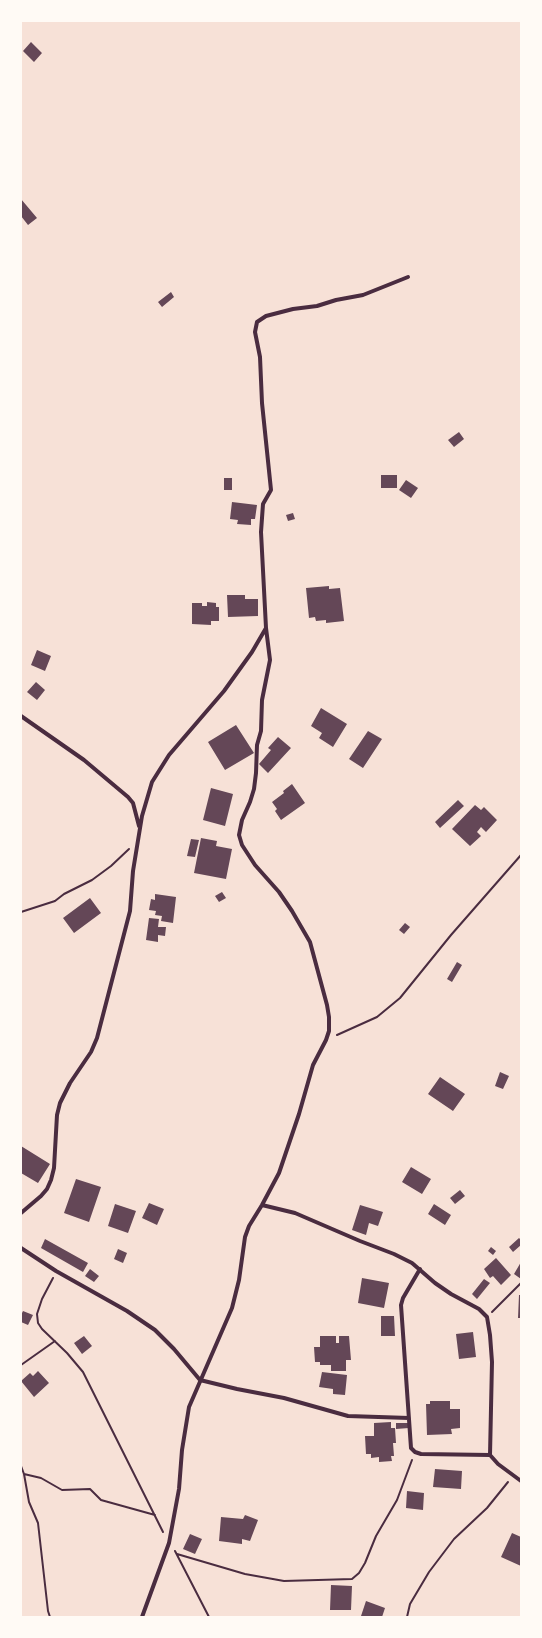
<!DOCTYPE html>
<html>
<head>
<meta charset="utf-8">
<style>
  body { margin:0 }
  #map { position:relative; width:542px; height:1638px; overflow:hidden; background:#f7e1d7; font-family:Mulish,sans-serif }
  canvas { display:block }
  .frame { position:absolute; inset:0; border:22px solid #fffaf5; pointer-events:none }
</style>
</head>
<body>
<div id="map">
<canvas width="542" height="1638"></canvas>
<div class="frame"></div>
</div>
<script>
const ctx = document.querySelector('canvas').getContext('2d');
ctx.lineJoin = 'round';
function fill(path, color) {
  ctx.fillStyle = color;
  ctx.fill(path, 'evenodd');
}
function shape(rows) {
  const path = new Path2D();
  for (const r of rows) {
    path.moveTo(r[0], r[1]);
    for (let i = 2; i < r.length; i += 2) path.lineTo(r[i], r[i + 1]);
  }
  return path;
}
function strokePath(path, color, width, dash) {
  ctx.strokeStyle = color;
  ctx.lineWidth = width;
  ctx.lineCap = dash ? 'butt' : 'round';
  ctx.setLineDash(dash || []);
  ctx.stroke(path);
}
fill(shape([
  [31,42,42,53,34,62,23,51],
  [21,199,37,218,28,225,21,216],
  [171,292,174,297,162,307,158,302],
  [459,432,464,439,454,447,448,440],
  [381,475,397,475,397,488,381,488],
  [224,478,232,478,232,490,224,490],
  [406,480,418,488,411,498,399,490],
  [232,502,257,505,255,519,251,519,251,525,237,524,238,520,230,519],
  [293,513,295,519,288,521,286,515],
  [329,586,329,589,340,588,344,621,326,623,326,620,316,621,315,617,309,618,306,588],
  [227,595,245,595,245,599,258,599,258,616,228,617],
  [207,602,216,603,216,607,219,607,219,621,211,621,211,625,192,624,192,603,202,603,202,606,207,606],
  [37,650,51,656,45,671,31,665],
  [36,682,45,690,37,700,27,692],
  [321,708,347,724,333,747,319,738,322,733,311,726],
  [236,725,254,753,225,770,208,742],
  [368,731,382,739,363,768,349,759],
  [278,737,291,748,268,773,259,764,271,750,268,748],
  [292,784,305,803,281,820,275,811,277,809,272,802,284,793,283,791],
  [211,788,233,794,225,826,203,820],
  [458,800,464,806,440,828,435,822],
  [475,805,481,810,484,807,497,820,486,832,481,827,477,832,481,836,470,846,452,829],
  [201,838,217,841,216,846,232,849,226,879,194,873],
  [191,839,199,840,195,857,187,856],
  [222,892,226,898,219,902,215,896],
  [155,894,176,897,173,923,161,921,162,916,155,915,156,911,149,910,151,899,155,900],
  [90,898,101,913,74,933,63,918],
  [149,918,159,919,158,927,166,927,165,936,158,935,158,942,146,940],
  [405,923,410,927,404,934,399,930],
  [457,962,462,965,452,982,447,979],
  [500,1072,509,1076,503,1089,495,1086],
  [440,1077,465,1094,453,1111,428,1094],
  [21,1146,50,1164,38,1183,21,1173],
  [411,1167,431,1179,422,1194,402,1182],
  [76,1179,101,1187,89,1222,64,1213],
  [460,1190,465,1196,455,1204,450,1198],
  [149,1203,164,1209,157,1225,142,1218],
  [115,1204,136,1211,128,1233,108,1226],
  [434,1204,451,1215,445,1225,428,1214],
  [360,1205,383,1212,378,1226,369,1223,366,1235,352,1230],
  [519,1238,521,1240,521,1245,513,1252,509,1247],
  [45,1239,88,1263,83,1272,41,1248],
  [491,1247,496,1251,493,1255,488,1251],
  [118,1249,127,1253,123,1263,114,1259],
  [496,1258,511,1275,501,1285,493,1276,490,1278,484,1269],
  [521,1262,521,1279,514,1274],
  [90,1269,99,1276,94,1282,85,1276],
  [362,1278,389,1283,384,1308,358,1303],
  [484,1279,490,1283,477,1299,472,1294],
  [519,1295,521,1295,521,1318,518,1318],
  [23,1311,33,1315,28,1325,21,1322,21,1315],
  [381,1316,394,1316,395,1336,381,1336],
  [473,1332,476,1357,459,1359,456,1334],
  [84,1336,92,1346,82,1354,74,1343],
  [320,1336,336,1336,336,1343,339,1343,339,1336,349,1336,351,1360,346,1360,346,1371,331,1371,331,1365,320,1365,320,1362,315,1362,314,1347,320,1347],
  [38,1371,49,1383,34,1397,21,1381,30,1373,33,1376],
  [322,1372,347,1375,345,1395,333,1394,333,1389,319,1387],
  [430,1401,450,1401,450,1409,460,1409,460,1428,451,1429,452,1434,427,1435,426,1404,430,1404],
  [391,1422,391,1428,395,1428,396,1443,393,1443,394,1456,391,1456,392,1461,379,1462,379,1457,371,1458,371,1454,366,1454,365,1436,374,1436,374,1423],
  [396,1423,408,1423,409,1428,396,1429],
  [435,1469,462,1471,461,1489,433,1487],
  [407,1491,424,1493,423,1510,406,1508],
  [245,1515,258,1520,250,1541,242,1539,242,1544,219,1541,221,1517,243,1519],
  [512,1533,521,1537,521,1566,501,1557],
  [190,1534,202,1539,195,1554,183,1549],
  [331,1585,352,1586,351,1610,330,1610],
  [366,1601,385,1608,382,1617,361,1616]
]), '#644757');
strokePath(shape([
  [21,912,55,901,64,894,92,880,111,866,129,849],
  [337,1035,377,1017,400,998,451,935,521,855],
  [53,1278,42,1299,37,1314,38,1323,42,1329,67,1353,83,1372,163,1532],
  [492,1312,521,1283],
  [21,1365,55,1341],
  [21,1466,24,1474,29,1502,38,1523,48,1611,50,1617],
  [24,1474,41,1478,62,1490,90,1489,101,1500,155,1515],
  [175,1551,209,1617],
  [177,1554,245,1574,284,1581,352,1579,359,1573,365,1563,376,1536,397,1500,412,1460],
  [407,1617,410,1604,429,1572,454,1539,487,1508,508,1482]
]), '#4a2c40', 2);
strokePath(shape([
  [21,716,84,760,128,797,133,803,139,826],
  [262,1205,295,1213,360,1241,394,1254,412,1263,435,1283,451,1294,479,1309,487,1317,490,1335,492,1362,490,1455,498,1464,521,1481],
  [21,1213,41,1196,47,1189,51,1180,54,1168,57,1115,60,1103,70,1083,91,1052,97,1038,130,911,133,871,142,816,152,782,169,755,224,691,252,652,266,628,261,532,263,504,271,490,262,403,260,357,255,332,257,322,266,316,293,309,317,306,336,300,363,295,408,277],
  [21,1248,56,1271,127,1311,155,1330,174,1349,200,1380,237,1389,284,1398,348,1416,409,1418],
  [420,1269,403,1298,401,1305,411,1448,415,1452,421,1454,490,1455],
  [142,1617,169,1543,179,1489,182,1450,189,1407,232,1308,239,1280,245,1237,249,1226,262,1205,279,1173,299,1114,313,1065,326,1040,329,1031,329,1017,327,1005,310,942,292,911,279,892,255,865,242,845,239,835,242,820,250,802,254,789,256,773,257,745,261,731,262,700,270,660,266,628]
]), '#4a2c40', 4);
</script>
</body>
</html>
